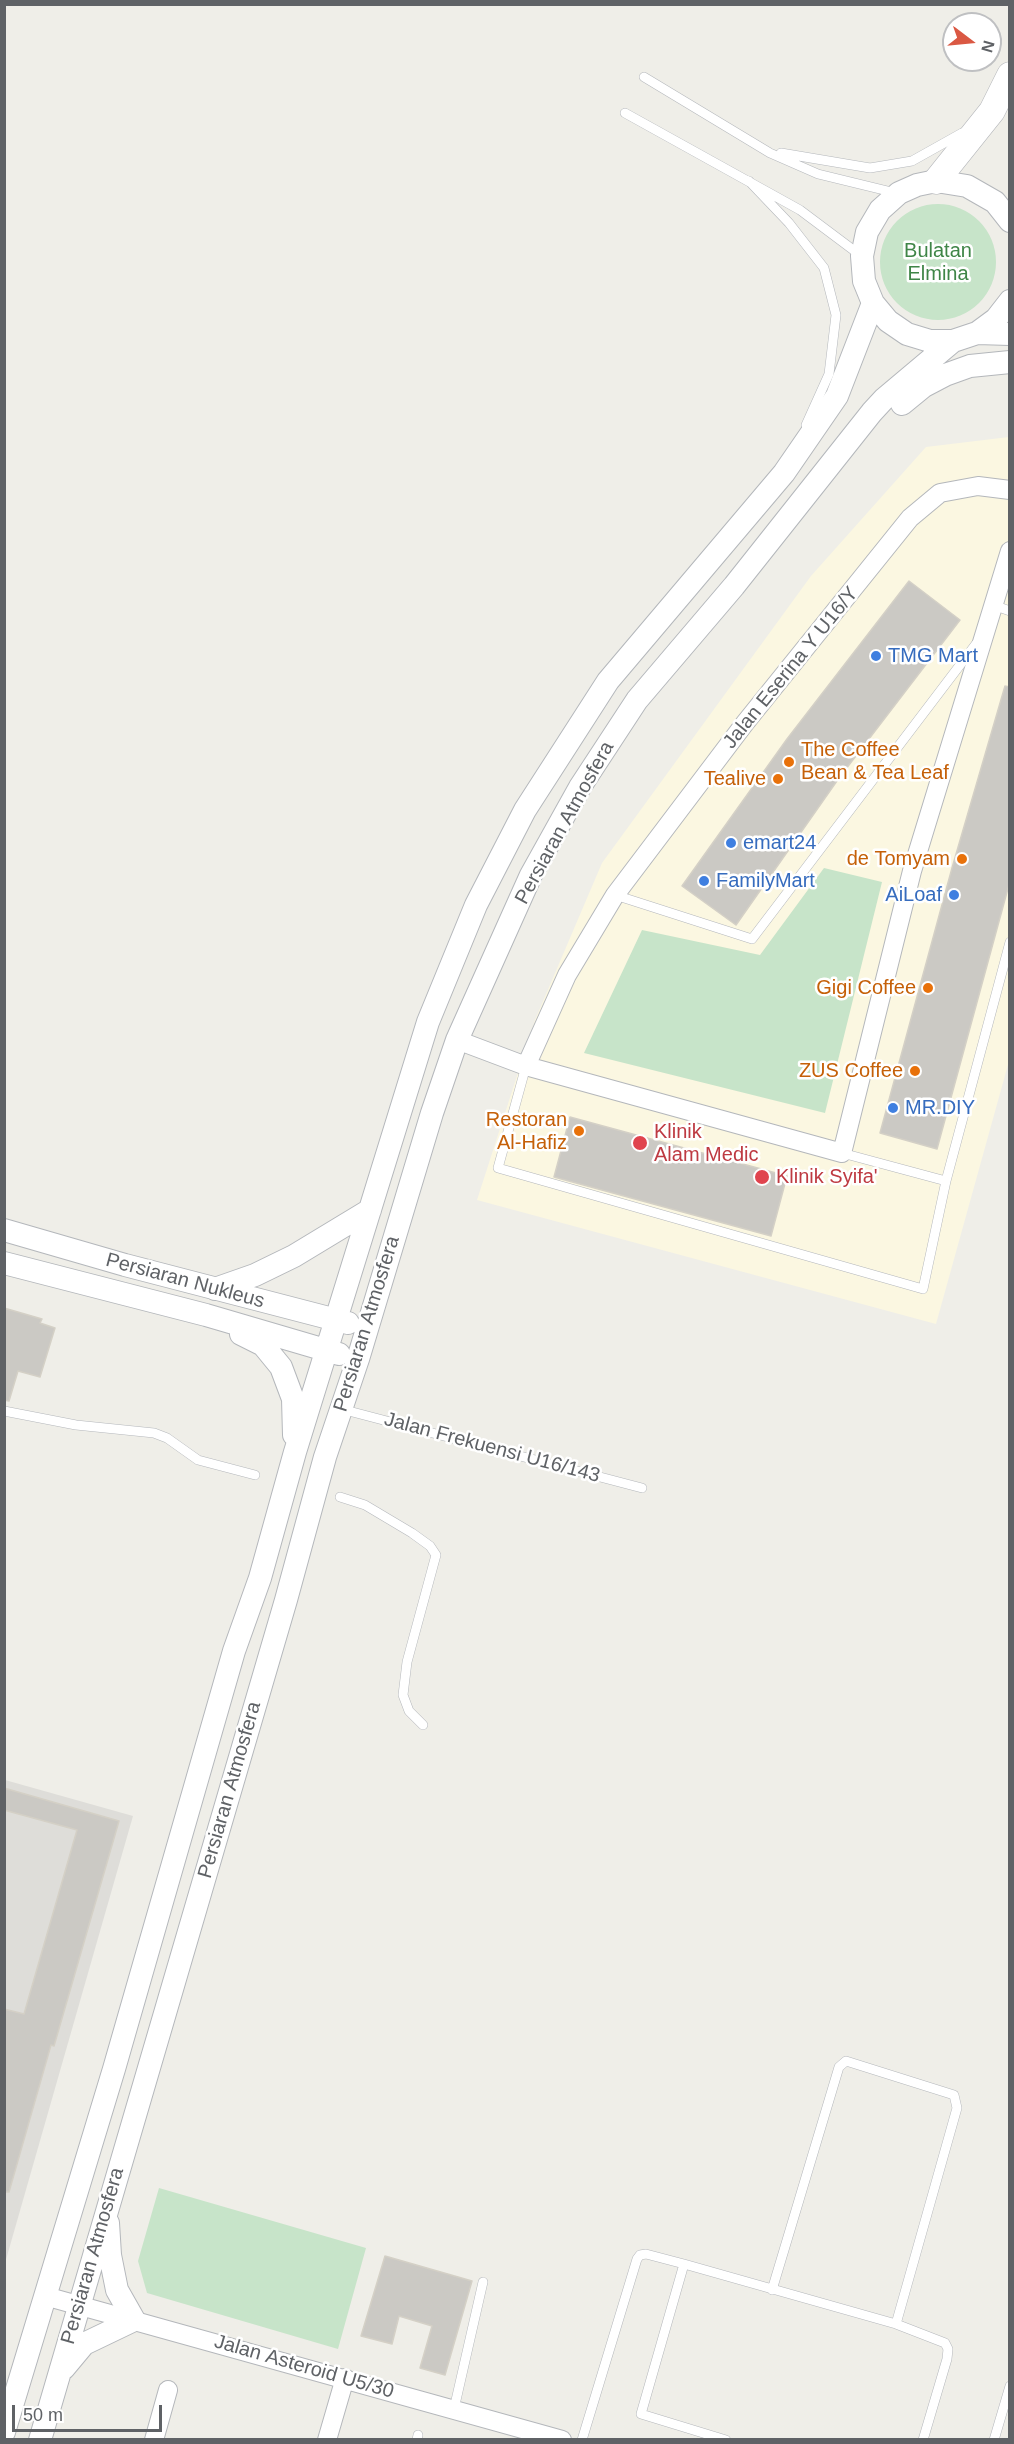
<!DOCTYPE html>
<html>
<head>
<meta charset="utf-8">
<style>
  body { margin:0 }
  #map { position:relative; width:1014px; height:2444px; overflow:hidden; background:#efeee8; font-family:Helvetica,sans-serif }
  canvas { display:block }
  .frame { position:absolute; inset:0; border:6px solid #5f6266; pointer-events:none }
  .north { position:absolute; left:942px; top:12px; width:60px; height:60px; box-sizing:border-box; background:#fff; border:2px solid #bfc0c2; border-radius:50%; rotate:106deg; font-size:16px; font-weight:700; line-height:24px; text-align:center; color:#5f6266 }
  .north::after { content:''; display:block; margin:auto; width:21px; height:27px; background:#da5843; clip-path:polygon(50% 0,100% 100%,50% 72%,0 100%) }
  .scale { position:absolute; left:12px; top:2405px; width:150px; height:27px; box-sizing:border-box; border:3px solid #5f6266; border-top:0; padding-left:8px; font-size:18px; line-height:21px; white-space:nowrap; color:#5f6266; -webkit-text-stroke:4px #fff; paint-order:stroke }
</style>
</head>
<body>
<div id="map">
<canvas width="1014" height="2444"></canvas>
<div class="frame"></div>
<div class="north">N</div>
<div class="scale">50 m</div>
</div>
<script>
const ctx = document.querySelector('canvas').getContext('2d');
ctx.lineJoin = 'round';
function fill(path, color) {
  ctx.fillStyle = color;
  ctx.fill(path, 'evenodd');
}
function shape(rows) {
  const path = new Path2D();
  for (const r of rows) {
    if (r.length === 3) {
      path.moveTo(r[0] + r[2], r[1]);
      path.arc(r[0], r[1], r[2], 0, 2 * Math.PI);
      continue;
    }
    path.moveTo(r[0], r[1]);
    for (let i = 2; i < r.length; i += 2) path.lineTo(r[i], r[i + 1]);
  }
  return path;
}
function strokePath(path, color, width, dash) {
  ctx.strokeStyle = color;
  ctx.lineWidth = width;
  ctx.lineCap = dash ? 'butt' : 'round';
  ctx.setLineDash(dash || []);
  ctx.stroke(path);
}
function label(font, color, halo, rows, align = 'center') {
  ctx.font = font + ' Helvetica,sans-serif';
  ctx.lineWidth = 5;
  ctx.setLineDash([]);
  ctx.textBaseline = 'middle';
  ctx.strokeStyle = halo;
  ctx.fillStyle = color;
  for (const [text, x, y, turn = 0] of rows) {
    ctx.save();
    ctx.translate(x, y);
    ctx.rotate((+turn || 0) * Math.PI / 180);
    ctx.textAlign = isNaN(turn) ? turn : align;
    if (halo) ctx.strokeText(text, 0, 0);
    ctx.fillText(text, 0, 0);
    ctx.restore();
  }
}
fill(shape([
  [1009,437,1009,1061,936,1324,477,1200,535,1020,602,863,811,576,926,447]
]), '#fbf7e1');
fill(shape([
  [5,1780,133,1816,5,2263]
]), '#deddd9');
fill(shape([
  [938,262,58],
  [824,868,882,882,825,1113,584,1053,642,930,760,955],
  [159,2188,366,2248,338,2349,147,2293,138,2261]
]), '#c7e4c9');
const building = shape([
  [909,581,960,620,839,778,736,925,682,886,787,739,909,581],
  [1005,686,1010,687,1010,881,937,1149,880,1133,952,868,1005,686],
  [570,1117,787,1176,771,1236,554,1177,570,1117],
  [4,1308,42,1319,40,1323,55,1328,40,1377,18,1371,9,1401,4,1400,4,1308],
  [4,1788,119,1821,54,2046,51,2045,9,2192,4,2192,4,2009,24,2014,77,1830,4,1810,4,1788],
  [385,2256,472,2281,445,2375,420,2368,432,2326,399,2316,392,2344,361,2336,385,2256]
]);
fill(building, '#cbc9c4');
strokePath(building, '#d4d0c6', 1.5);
const service = shape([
  [644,77,770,153,818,174,896,193],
  [625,113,800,210,860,255],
  [781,153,870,168,912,161,962,133],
  [749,181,789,223,824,268,836,315,829,374,806,425],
  [993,605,1010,611],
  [615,895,752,939,976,644],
  [526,1066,498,1168,923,1289,946,1181,1010,942],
  [842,1153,946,1181],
  [341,1409,642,1488],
  [4,1411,76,1425,154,1433,167,1438,198,1460,255,1475],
  [340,1497,365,1505,412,1533,430,1546,436,1555,407,1662,403,1695,409,1711,423,1725],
  [772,2290,839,2067,846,2061,954,2095,957,2108,896,2324],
  [454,2409,483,2282],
  [417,2440,418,2435],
  [582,2440,637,2259,640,2255,646,2254,684,2264],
  [726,2440,641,2414,684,2264,896,2324,945,2343,948,2349,947,2359,923,2440],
  [994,2440,1010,2386]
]);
const minor = shape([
  [457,1040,526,1066,842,1153,912,871,1010,551],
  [526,1066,567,975,615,895,745,723,910,518,940,493,978,486,1010,490],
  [45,2296,562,2440],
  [154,2440,168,2390],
  [327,2440,345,2378]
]);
const tertiary = shape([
  [1010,221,995,202,967,186,936,181,917,185,899,193,880,210,867,232,862,256,864,281,873,303,888,321,907,334,930,341,953,341,977,333,996,319,1010,301],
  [977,333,1010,334],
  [902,404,924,386,945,375,970,366,1010,362],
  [4,1230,125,1265,348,1323],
  [4,1263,206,1315,339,1354],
  [215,1289,255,1275,294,1256,370,1210],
  [241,1334,263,1345,281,1367,293,1399,294,1435],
  [64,2368,84,2344,134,2320,117,2290,110,2255,108,2223],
  [4,2432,114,2069,234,1651,260,1578,295,1452,428,1022,476,905,525,810,608,681,784,473,837,396,873,303],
  [40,2440,286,1600,325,1457,358,1359,432,1113,457,1040,531,875,580,787,637,700,734,586,872,412,884,399,953,341]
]);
const secondary = shape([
  [936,181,992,111,1010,75]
]);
strokePath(service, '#b4b7bb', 10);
strokePath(minor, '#b4b7bb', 20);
strokePath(tertiary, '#b4b7bb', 24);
strokePath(secondary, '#b4b6ba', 27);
strokePath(service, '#fff', 9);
strokePath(minor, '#fff', 18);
strokePath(tertiary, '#fff', 22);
strokePath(secondary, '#fff', 26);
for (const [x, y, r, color] of [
  [876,656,6,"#3f7fe0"],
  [789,762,6,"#e8710a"],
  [778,779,6,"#e8710a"],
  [731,843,6,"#3f7fe0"],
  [962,859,6,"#e8710a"],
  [704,881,6,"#3f7fe0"],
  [954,895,6,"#3f7fe0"],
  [928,988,6,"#e8710a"],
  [915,1071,6,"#e8710a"],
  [893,1108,6,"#3f7fe0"],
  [579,1131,6,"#e8710a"],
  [640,1143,8,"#e0444e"],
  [762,1177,8,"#e0444e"]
]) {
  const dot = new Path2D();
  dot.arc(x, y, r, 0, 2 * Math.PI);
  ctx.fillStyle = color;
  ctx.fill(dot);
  strokePath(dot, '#fff', 2);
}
label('20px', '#3f8547', '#fff', [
  ["Bulatan",938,251],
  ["Elmina",938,274]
]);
label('20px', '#366cbe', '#fff', [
  ["TMG Mart",888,656],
  ["emart24",743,843],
  ["FamilyMart",716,881],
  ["AiLoaf",942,895,"right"],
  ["MR.DIY",905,1108]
], 'left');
label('20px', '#5f6266', '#fff', [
  ["Jalan Eserina Y U16/Y",791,668,-51],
  ["Persiaran Atmosfera",565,823,-61],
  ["Persiaran Nukleus",185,1281,15],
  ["Persiaran Atmosfera",367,1324,-73],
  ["Jalan Frekuensi U16/143",492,1448,15],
  ["Persiaran Atmosfera",230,1790,-74],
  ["Persiaran Atmosfera",93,2256,-74],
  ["Jalan Asteroid U5/30",304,2367,16]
]);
label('20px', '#c56008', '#fff', [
  ["The Coffee",801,750,"left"],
  ["Bean & Tea Leaf",801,773,"left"],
  ["Tealive",766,779],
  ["de Tomyam",950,859],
  ["Gigi Coffee",916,988],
  ["ZUS Coffee",903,1071],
  ["Restoran",567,1120],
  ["Al-Hafiz",567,1143]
], 'right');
label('20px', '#be3a42', '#fff', [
  ["Klinik",654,1132],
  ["Alam Medic",654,1155],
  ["Klinik Syifa'",776,1177]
], 'left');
</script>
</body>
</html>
